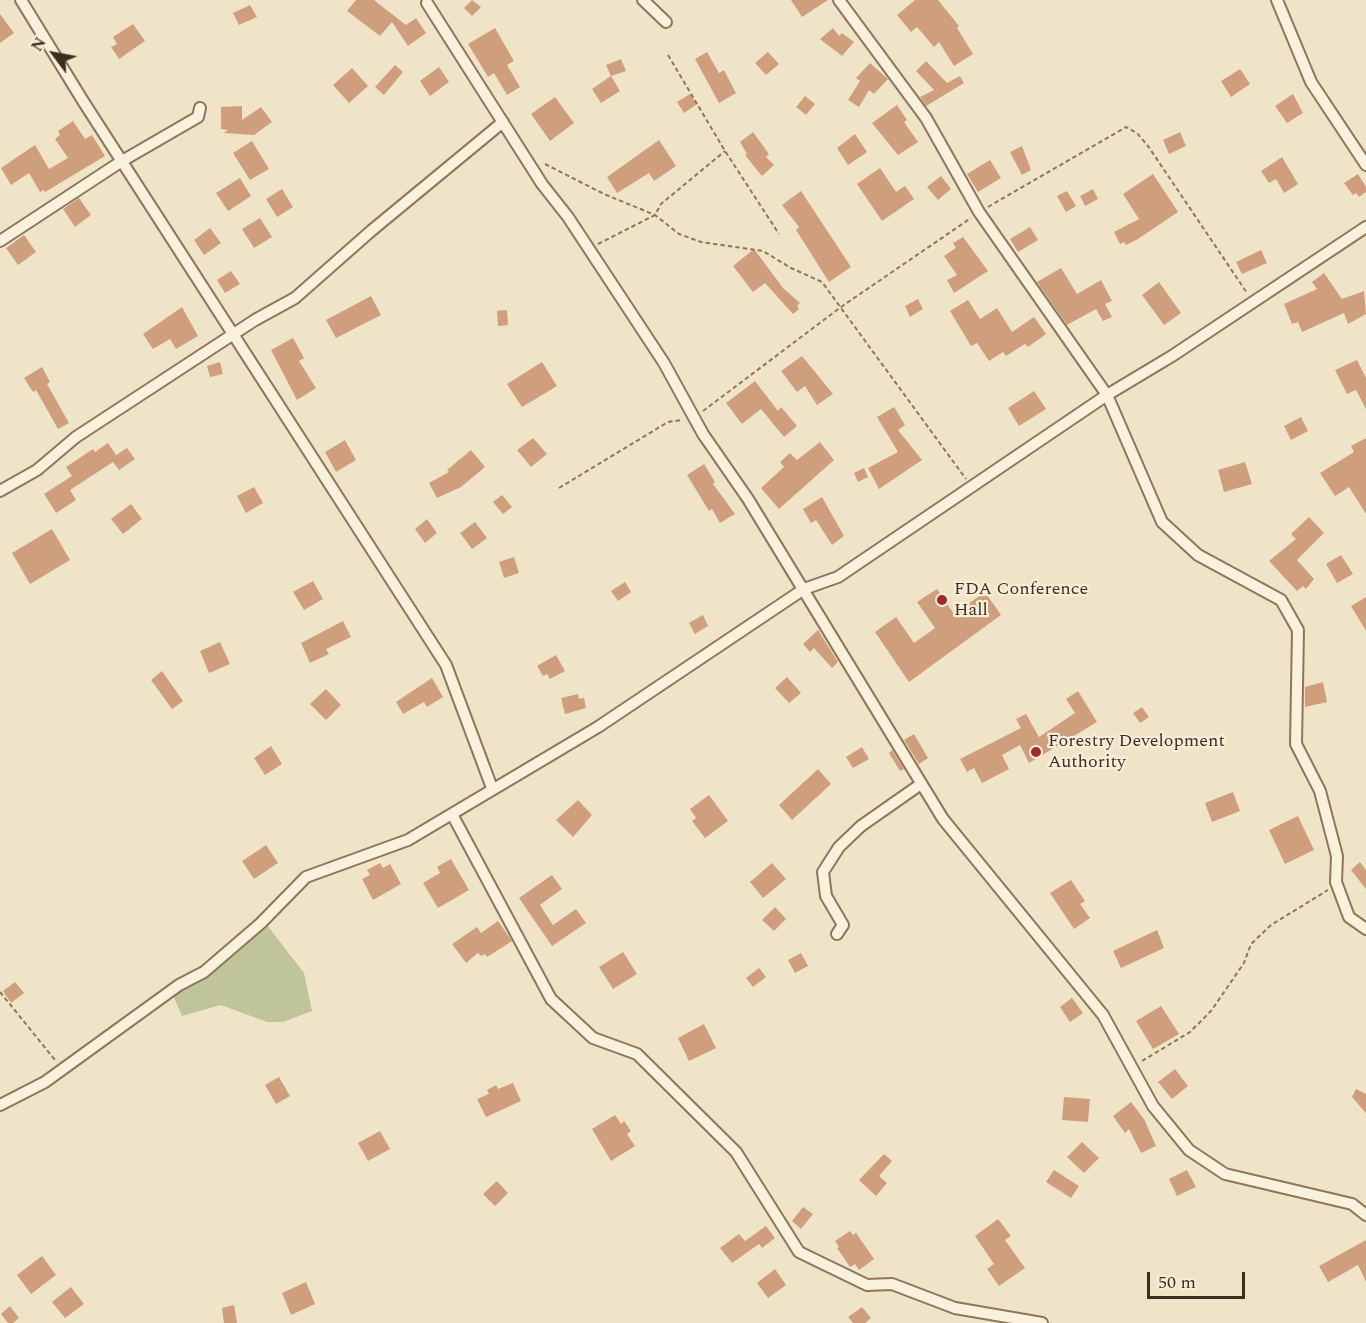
<!DOCTYPE html>
<html>
<head>
<meta charset="utf-8">
<style>
  body { margin:0 }
  #map { position:relative; width:1366px; height:1323px; overflow:hidden; background:#f0e4c8; font-family:Spectral,serif }
  canvas { display:block }
  .north { position:absolute; left:24px; top:24px; width:60px; height:60px; -webkit-text-stroke:4px #f7eed8; paint-order:stroke; rotate:302deg; font-size:16px; font-weight:700; line-height:24px; text-align:center; color:#3d2e20 }
  .north::after { content:''; display:block; margin:auto; width:21px; height:27px; background:#3d2e20; clip-path:polygon(50% 0,100% 100%,50% 72%,0 100%) }
  .scale { position:absolute; left:1147px; top:1272px; width:98px; height:27px; box-sizing:border-box; border:3px solid #3d2e20; border-top:0; padding-left:8px; font-size:18px; line-height:21px; white-space:nowrap; color:#3d2e20; -webkit-text-stroke:4px #f7eed8; paint-order:stroke }
</style>
</head>
<body>
<div id="map">
<canvas width="1366" height="1323"></canvas>
<div class="north">N</div>
<div class="scale">50 m</div>
</div>
<script>
const ctx = document.querySelector('canvas').getContext('2d');
ctx.lineJoin = 'round';
function fill(path, color) {
  ctx.fillStyle = color;
  ctx.fill(path, 'evenodd');
}
function shape(rows) {
  const path = new Path2D();
  for (const r of rows) {
    path.moveTo(r[0], r[1]);
    for (let i = 2; i < r.length; i += 2) path.lineTo(r[i], r[i + 1]);
  }
  return path;
}
function strokePath(path, color, width, dash) {
  ctx.strokeStyle = color;
  ctx.lineWidth = width;
  ctx.lineCap = dash ? 'butt' : 'round';
  ctx.setLineDash(dash || []);
  ctx.stroke(path);
}
function label(font, color, halo, rows, align = 'center') {
  ctx.font = font + ' Spectral,serif';
  ctx.lineWidth = 4.5;
  ctx.setLineDash([]);
  ctx.textBaseline = 'middle';
  ctx.strokeStyle = halo;
  ctx.fillStyle = color;
  for (const [text, x, y, turn = 0] of rows) {
    ctx.save();
    ctx.translate(x, y);
    ctx.rotate((+turn || 0) * Math.PI / 180);
    ctx.textAlign = isNaN(turn) ? turn : align;
    if (halo) ctx.strokeText(text, 0, 0);
    ctx.fillText(text, 0, 0);
    ctx.restore();
  }
}
fill(shape([
  [267,925,304,973,312,1011,283,1022,267,1022,221,1005,182,1016,172,993,205,974]
]), '#bfc49a');
fill(shape([
  [356,0,374,0,406,25,416,18,426,33,408,46,392,22,380,36,347,11],
  [472,0,481,7,472,16,464,8],
  [791,0,828,0,802,17],
  [915,0,938,0,959,26,957,28,973,54,954,66,939,42,934,47,917,27,911,32,897,15],
  [250,5,257,17,239,25,233,13],
  [0,14,14,33,0,43],
  [133,24,145,41,119,59,111,47,117,44,113,37],
  [495,28,514,61,507,65,520,87,507,95,494,73,488,77,468,44],
  [833,28,839,36,842,33,854,42,842,56,820,39],
  [707,52,719,73,724,70,736,93,719,103,695,59],
  [768,52,779,64,766,75,755,63],
  [621,59,626,71,611,76,606,65],
  [926,61,947,83,960,76,964,83,926,106,920,97,934,90,916,71],
  [870,63,888,79,874,94,869,90,859,107,848,100,860,81,856,78],
  [395,65,403,72,384,95,375,87],
  [439,67,449,82,430,96,420,81],
  [352,68,368,86,349,103,333,85],
  [1240,69,1250,84,1231,97,1221,81],
  [611,76,620,91,601,103,592,89],
  [690,94,697,104,684,113,677,102],
  [1293,94,1303,113,1287,123,1275,106],
  [805,96,815,104,806,115,796,107],
  [555,97,574,123,550,141,531,114],
  [897,105,907,120,904,122,918,142,898,155,872,123],
  [242,106,242,120,261,107,272,122,254,135,224,133,228,130,221,129,221,107],
  [73,121,85,139,92,135,105,156,45,192,44,190,40,192,29,173,11,185,1,168,35,145,49,169,68,158,55,139,60,135,58,131],
  [753,132,769,154,766,157,774,165,762,176,745,155,747,154,740,142],
  [1180,132,1186,146,1169,154,1163,140],
  [855,134,867,152,848,165,837,148],
  [659,140,676,166,654,181,649,173,617,193,607,177],
  [252,141,269,169,250,180,233,153],
  [1022,146,1031,170,1022,175,1010,152],
  [1282,157,1298,184,1284,193,1276,179,1269,183,1261,171],
  [990,160,1001,178,978,192,967,174],
  [880,168,896,192,905,186,914,199,882,221,857,184],
  [1153,174,1178,212,1138,239,1126,245,1124,242,1120,244,1114,232,1139,219,1123,194],
  [1358,174,1366,187,1366,192,1359,197,1356,193,1353,195,1344,183],
  [941,176,951,189,938,200,927,187],
  [240,178,251,196,228,211,216,193],
  [282,189,293,207,277,217,266,199],
  [1093,189,1098,199,1085,206,1080,196],
  [801,191,851,267,829,282,796,230,799,227,782,205],
  [1067,191,1076,206,1066,212,1057,196],
  [79,198,91,215,75,227,63,209],
  [260,218,272,237,254,248,242,229],
  [1030,227,1038,240,1018,252,1010,239],
  [210,228,221,243,204,255,194,240],
  [24,235,36,252,18,265,6,248],
  [963,237,988,271,954,293,947,280,957,275,944,256,956,248,953,243],
  [754,249,783,288,800,303,797,306,799,309,793,314,765,283,753,292,733,266],
  [1261,250,1267,263,1242,274,1236,262],
  [1061,268,1077,294,1101,280,1112,301,1105,304,1112,317,1103,321,1096,309,1067,325,1037,282],
  [231,271,240,284,225,293,217,280],
  [1324,273,1342,299,1364,291,1366,314,1348,324,1344,313,1302,332,1298,322,1292,324,1284,304,1317,289,1312,282],
  [1159,282,1181,313,1164,325,1142,295],
  [371,296,381,315,336,338,326,320],
  [918,299,923,309,910,317,905,306],
  [968,300,980,319,997,308,1012,332,1034,317,1046,334,1028,347,1025,344,1006,356,1003,352,989,361,977,343,971,346,950,311],
  [182,307,198,336,176,349,170,339,153,349,143,334],
  [507,310,508,325,498,326,497,311],
  [293,338,304,358,299,361,316,388,297,400,271,350],
  [802,356,833,394,817,405,805,386,797,392,781,371],
  [1357,360,1366,378,1366,409,1356,390,1347,394,1335,370],
  [220,362,223,374,210,377,207,366],
  [542,362,557,386,522,407,507,384],
  [42,367,50,382,47,384,69,423,58,429,36,390,33,392,24,378],
  [755,381,778,411,781,407,797,426,784,437,761,409,742,424,726,403],
  [1034,391,1046,409,1019,426,1008,408],
  [894,407,905,425,898,430,922,460,879,489,868,468,898,452,877,417],
  [1301,417,1308,431,1291,440,1284,426],
  [533,438,547,454,531,467,517,450],
  [1366,438,1366,514,1349,487,1335,496,1320,473,1354,452,1351,446],
  [345,440,356,460,336,472,325,452],
  [820,442,834,460,779,509,761,488,784,467,780,462,790,453,797,460],
  [108,443,116,455,127,448,135,459,119,470,113,462,70,490,76,500,56,513,44,494,72,476,66,467,93,449,95,452],
  [471,450,485,467,461,487,437,498,429,483,449,472,447,470],
  [1245,462,1252,484,1224,492,1218,470],
  [704,464,715,482,713,484,735,514,720,523,712,509,709,511,687,475],
  [864,468,868,477,858,482,854,473],
  [254,487,263,503,246,513,237,496],
  [502,495,512,507,503,514,493,502],
  [822,497,844,536,832,545,816,520,811,523,803,509],
  [131,504,142,519,123,534,111,519],
  [1309,517,1324,533,1297,560,1314,579,1306,589,1303,586,1297,591,1269,561,1296,539,1291,534],
  [427,519,437,533,425,543,415,529],
  [475,522,487,538,472,549,460,533],
  [52,529,70,560,30,584,12,553],
  [1341,555,1353,574,1337,583,1326,564],
  [514,557,519,573,504,578,499,562],
  [313,581,323,599,304,610,293,592],
  [625,582,631,592,618,601,611,591],
  [937,589,954,614,985,592,1001,615,909,682,875,632,896,617,914,643,935,628,917,602],
  [1366,597,1366,631,1351,606],
  [703,615,708,626,695,634,689,623],
  [343,621,351,637,326,649,329,654,310,663,301,643],
  [818,630,838,662,832,668,814,648,810,652,803,644],
  [220,642,230,664,209,673,200,651],
  [556,655,565,671,550,679,547,674,543,676,537,666],
  [162,671,183,701,172,709,151,680],
  [787,677,801,693,789,703,775,688],
  [432,678,443,697,427,707,424,702,403,714,396,702],
  [1323,682,1327,702,1305,707,1305,687],
  [326,689,341,705,326,720,310,704],
  [1078,691,1097,722,1029,763,1020,745,1002,755,1009,769,982,783,974,768,967,772,960,759,1021,728,1016,719,1026,714,1039,737,1075,713,1066,699],
  [578,694,579,699,584,698,586,708,565,714,561,698],
  [1142,707,1149,717,1140,723,1133,713],
  [914,734,928,758,919,764,904,740],
  [271,746,282,764,265,775,254,758],
  [862,747,869,759,853,768,846,757],
  [892,750,904,769,900,771,889,753],
  [818,769,831,784,792,820,779,805],
  [1233,792,1240,811,1212,822,1205,803],
  [709,795,728,821,705,838,692,821,696,818,690,809],
  [578,800,592,815,573,837,556,820],
  [1298,816,1314,850,1285,864,1269,830],
  [266,845,278,863,254,879,242,861],
  [451,859,469,890,438,908,423,883,440,873,437,867],
  [1360,862,1366,870,1366,889,1351,870],
  [380,863,383,868,390,864,401,884,373,900,362,879,370,875,367,870],
  [772,863,786,879,763,898,750,882],
  [552,875,562,889,540,905,553,925,576,909,586,923,552,946,519,898],
  [1071,880,1085,901,1080,904,1090,918,1074,929,1050,893],
  [775,907,786,919,774,931,762,920],
  [498,921,512,941,487,957,485,954,481,956,478,953,466,963,452,944,477,927,481,933],
  [1157,930,1164,948,1121,968,1113,951],
  [623,952,637,974,613,989,599,967],
  [801,953,808,966,795,973,788,960],
  [759,968,766,977,753,987,746,978],
  [15,982,24,993,11,1003,3,991],
  [1072,998,1083,1013,1070,1022,1060,1007],
  [1161,1006,1179,1034,1153,1049,1136,1021],
  [704,1024,716,1048,689,1061,678,1038],
  [1175,1069,1188,1086,1172,1099,1158,1082],
  [279,1077,290,1096,276,1104,265,1085],
  [513,1083,521,1101,486,1117,477,1099,489,1094,487,1090,496,1085,498,1089],
  [1356,1089,1366,1094,1366,1113,1352,1097],
  [1064,1097,1090,1099,1088,1122,1062,1120],
  [1131,1102,1144,1119,1156,1146,1141,1153,1129,1129,1125,1133,1113,1116],
  [615,1115,621,1124,624,1121,631,1131,627,1134,635,1146,611,1161,592,1129],
  [380,1131,390,1149,368,1161,358,1143],
  [1082,1142,1099,1158,1084,1173,1067,1157],
  [884,1154,892,1161,879,1176,887,1183,876,1196,859,1180],
  [1054,1170,1079,1186,1071,1198,1046,1182],
  [1187,1170,1196,1187,1177,1196,1169,1179],
  [497,1181,508,1193,495,1206,483,1194],
  [803,1207,813,1214,801,1229,792,1221],
  [998,1219,1011,1236,1005,1240,1025,1268,999,1286,987,1269,994,1264,975,1236],
  [766,1226,775,1238,762,1248,759,1244,732,1263,720,1248,739,1234,745,1241],
  [850,1231,853,1235,856,1233,874,1259,859,1270,855,1264,850,1267,837,1248,839,1247,835,1241],
  [1366,1240,1366,1282,1358,1265,1328,1282,1319,1266],
  [42,1256,56,1275,31,1294,17,1275],
  [775,1269,786,1285,768,1298,757,1283],
  [306,1282,315,1304,291,1315,282,1293],
  [71,1287,84,1304,65,1318,52,1302],
  [234,1305,237,1323,224,1323,222,1308],
  [10,1306,19,1318,13,1323,8,1323,1,1314],
  [862,1307,871,1318,865,1323,853,1323,848,1317]
]), '#cf9f7d');
const minor = shape([
  [21,0,83,101,446,665,492,788],
  [643,0,666,22],
  [839,0,926,118,979,212,1107,395,1162,522,1198,555,1281,600,1298,630,1296,744,1320,791,1337,856,1336,882,1349,917,1366,929],
  [1277,0,1311,82,1366,165],
  [427,3,542,184,568,217,664,363,703,434,748,499,943,819,1103,1015,1153,1106,1189,1150,1225,1174,1352,1204,1366,1215],
  [0,241,122,161,198,117,200,108],
  [0,491,37,470,76,437,255,320,295,298,371,231,503,122],
  [453,816,551,999,593,1038,637,1054,736,1152,799,1252,867,1285,892,1284,955,1308,1042,1323],
  [837,934,843,925,826,896,823,872,839,847,861,826,921,784],
  [0,1105,45,1082,179,985,204,972,261,923,306,877,408,840,598,727,804,589,838,577,1107,395,1172,356,1366,227]
]);
strokePath(minor, '#8d765c', 14);
strokePath(shape([
  [668,55,725,151,779,234],
  [545,164,604,194,655,215,679,234,701,242,763,251,791,268,822,282,966,479],
  [988,207,1126,127,1137,133,1148,146,1247,293],
  [598,244,655,215,661,204,725,151],
  [703,411,841,307,971,218],
  [559,488,668,422,682,420],
  [0,992,55,1060],
  [1142,1061,1190,1032,1211,1011,1244,963,1251,944,1271,925,1328,890]
]), '#8d765c', 2, [4.5, 3]);
strokePath(minor, '#faf1dc', 10);
for (const [x, y, r, color] of [
  [942,600,6,"#9e2a2b"],
  [1036,752,6,"#9e2a2b"]
]) {
  const dot = new Path2D();
  dot.arc(x, y, r, 0, 2 * Math.PI);
  ctx.fillStyle = color;
  ctx.fill(dot);
  strokePath(dot, '#f7eed8', 2);
}
label('18px', '#3d2e20', '#f7eed8', [
  ["FDA Conference",954,590],
  ["Hall",954,611],
  ["Forestry Development",1048,742],
  ["Authority",1048,763]
], 'left');
</script>
</body>
</html>
